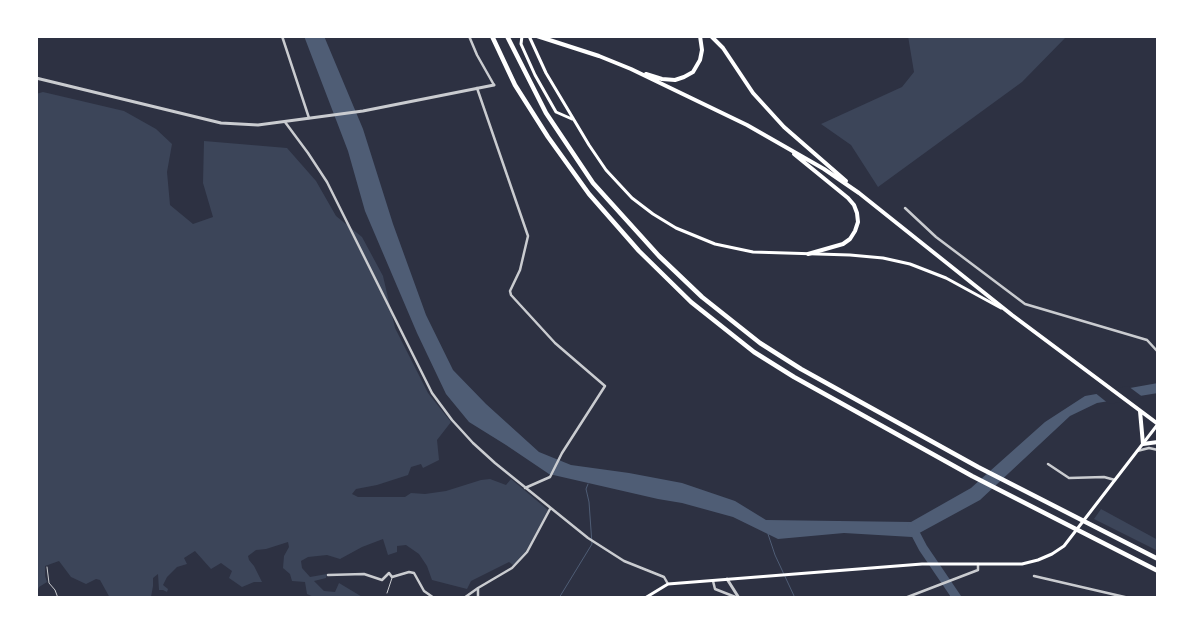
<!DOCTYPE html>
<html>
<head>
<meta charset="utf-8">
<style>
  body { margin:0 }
  #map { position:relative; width:1194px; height:634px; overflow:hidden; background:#2d3142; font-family:"Open Sans",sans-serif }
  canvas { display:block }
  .frame { position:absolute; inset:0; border:38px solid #fff; pointer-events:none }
</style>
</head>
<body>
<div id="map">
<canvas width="1194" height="634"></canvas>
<div class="frame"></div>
</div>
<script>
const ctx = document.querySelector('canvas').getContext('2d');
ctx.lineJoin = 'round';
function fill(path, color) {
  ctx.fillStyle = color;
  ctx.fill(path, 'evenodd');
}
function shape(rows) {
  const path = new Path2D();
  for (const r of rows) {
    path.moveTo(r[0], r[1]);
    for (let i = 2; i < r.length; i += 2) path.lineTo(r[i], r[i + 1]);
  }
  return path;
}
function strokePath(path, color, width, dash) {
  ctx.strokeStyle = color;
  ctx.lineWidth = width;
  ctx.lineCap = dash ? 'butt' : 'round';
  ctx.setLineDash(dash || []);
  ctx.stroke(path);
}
fill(shape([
  [908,36,1067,36,1022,82,878,187,851,145,821,124,902,87,914,72],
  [43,92,124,111,156,129,172,144,167,172,170,205,193,224,213,217,203,183,204,141,287,148,316,181,336,216,362,237,383,276,395,328,428,393,451,422,437,440,439,460,423,468,421,464,411,467,408,475,377,485,356,489,352,494,358,497,405,497,411,493,425,494,446,491,481,480,490,479,506,485,511,479,548,510,526,551,518,561,513,565,509,562,471,581,467,589,432,580,427,566,419,554,406,545,397,546,397,552,388,555,383,539,362,547,340,559,327,555,308,557,301,561,302,568,310,577,327,574,326,578,314,581,324,591,335,592,339,583,364,598,316,598,307,594,305,582,292,581,290,574,283,568,284,556,289,547,288,542,266,549,256,550,248,556,249,560,254,566,262,582,254,582,242,587,229,578,232,571,221,563,211,569,195,551,184,558,187,564,177,567,167,577,163,585,168,589,167,592,163,590,159,590,158,574,153,578,153,586,151,597,110,598,100,580,96,579,86,584,71,577,59,561,45,566,45,576,47,582,39,587,36,594,36,94],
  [1101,509,1158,540,1158,551,1094,519]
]), '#3c4559');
fill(shape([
  [304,36,324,36,363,129,393,224,426,315,453,370,486,404,539,452,571,465,629,473,682,483,735,501,766,520,911,522,971,488,1045,422,1085,396,1158,383,1158,393,1097,403,1070,416,980,500,912,537,844,533,778,539,733,517,682,503,658,499,549,474,506,445,469,422,446,394,417,333,365,211,348,151]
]), '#4f5d75');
fill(shape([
  [1128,386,1144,398,1109,404,1094,392]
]), '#2d3142');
strokePath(shape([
  [768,534,775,555,795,598],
  [559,598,592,544,589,502,586,489,588,484]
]), '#4f5d75', 1);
strokePath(shape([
  [912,527,923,548,957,598]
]), '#4f5d75', 9);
strokePath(shape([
  [47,567,49,583,55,590,58,598],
  [387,593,392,578]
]), '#caccd0', 1);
strokePath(shape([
  [282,36,309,118],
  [469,36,477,55,494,85],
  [477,88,528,236,520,270,510,291,511,295,555,343,605,386,562,453,550,477,525,488],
  [285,122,308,153,327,182,432,393,452,420,473,443,495,463,588,538,624,561,664,577,668,584],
  [905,208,936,237,1025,304,1147,340,1158,352],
  [1137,451,1149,448,1158,450],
  [1048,464,1069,478,1104,477,1115,480],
  [328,575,364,574,382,580,389,573,392,577,409,572,414,573,424,591,434,598],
  [1034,576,1129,598],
  [713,581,715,589,738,598],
  [464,598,478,588],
  [478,598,478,588,512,568,527,552,550,509],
  [905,598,978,570,978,564]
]), '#caccd0', 2.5);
strokePath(shape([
  [36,78,221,123,258,125,363,111,494,85],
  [727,579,739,598]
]), '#caccd0', 3);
strokePath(shape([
  [522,36,521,44,535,75,556,112,572,119],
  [529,36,546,73,589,145,606,170,632,198,653,214,676,228,715,244,753,252,850,255,883,258,910,264,946,278,1001,308],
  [645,598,668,584,922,564,1022,564,1038,560,1052,554,1064,546,1158,424]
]), '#fff', 3);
strokePath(shape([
  [537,36,599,56,631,69,747,125,824,169,859,193,1012,315,1158,424],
  [711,36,723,48,753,93,784,127,846,181],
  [646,74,662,79,675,80,684,77,693,72,700,60,702,50,700,36],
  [794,154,848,198,854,205,857,213,858,222,855,231,850,239,843,244,808,254],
  [1140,411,1143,444,1158,442]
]), '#fff', 4);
strokePath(shape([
  [492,36,515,85,548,137,589,194,639,251,691,302,754,352,794,377,972,476,1158,571],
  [507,36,546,113,593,183,659,256,702,297,760,343,801,369,978,467,1158,559]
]), '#fff', 4.5);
</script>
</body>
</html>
